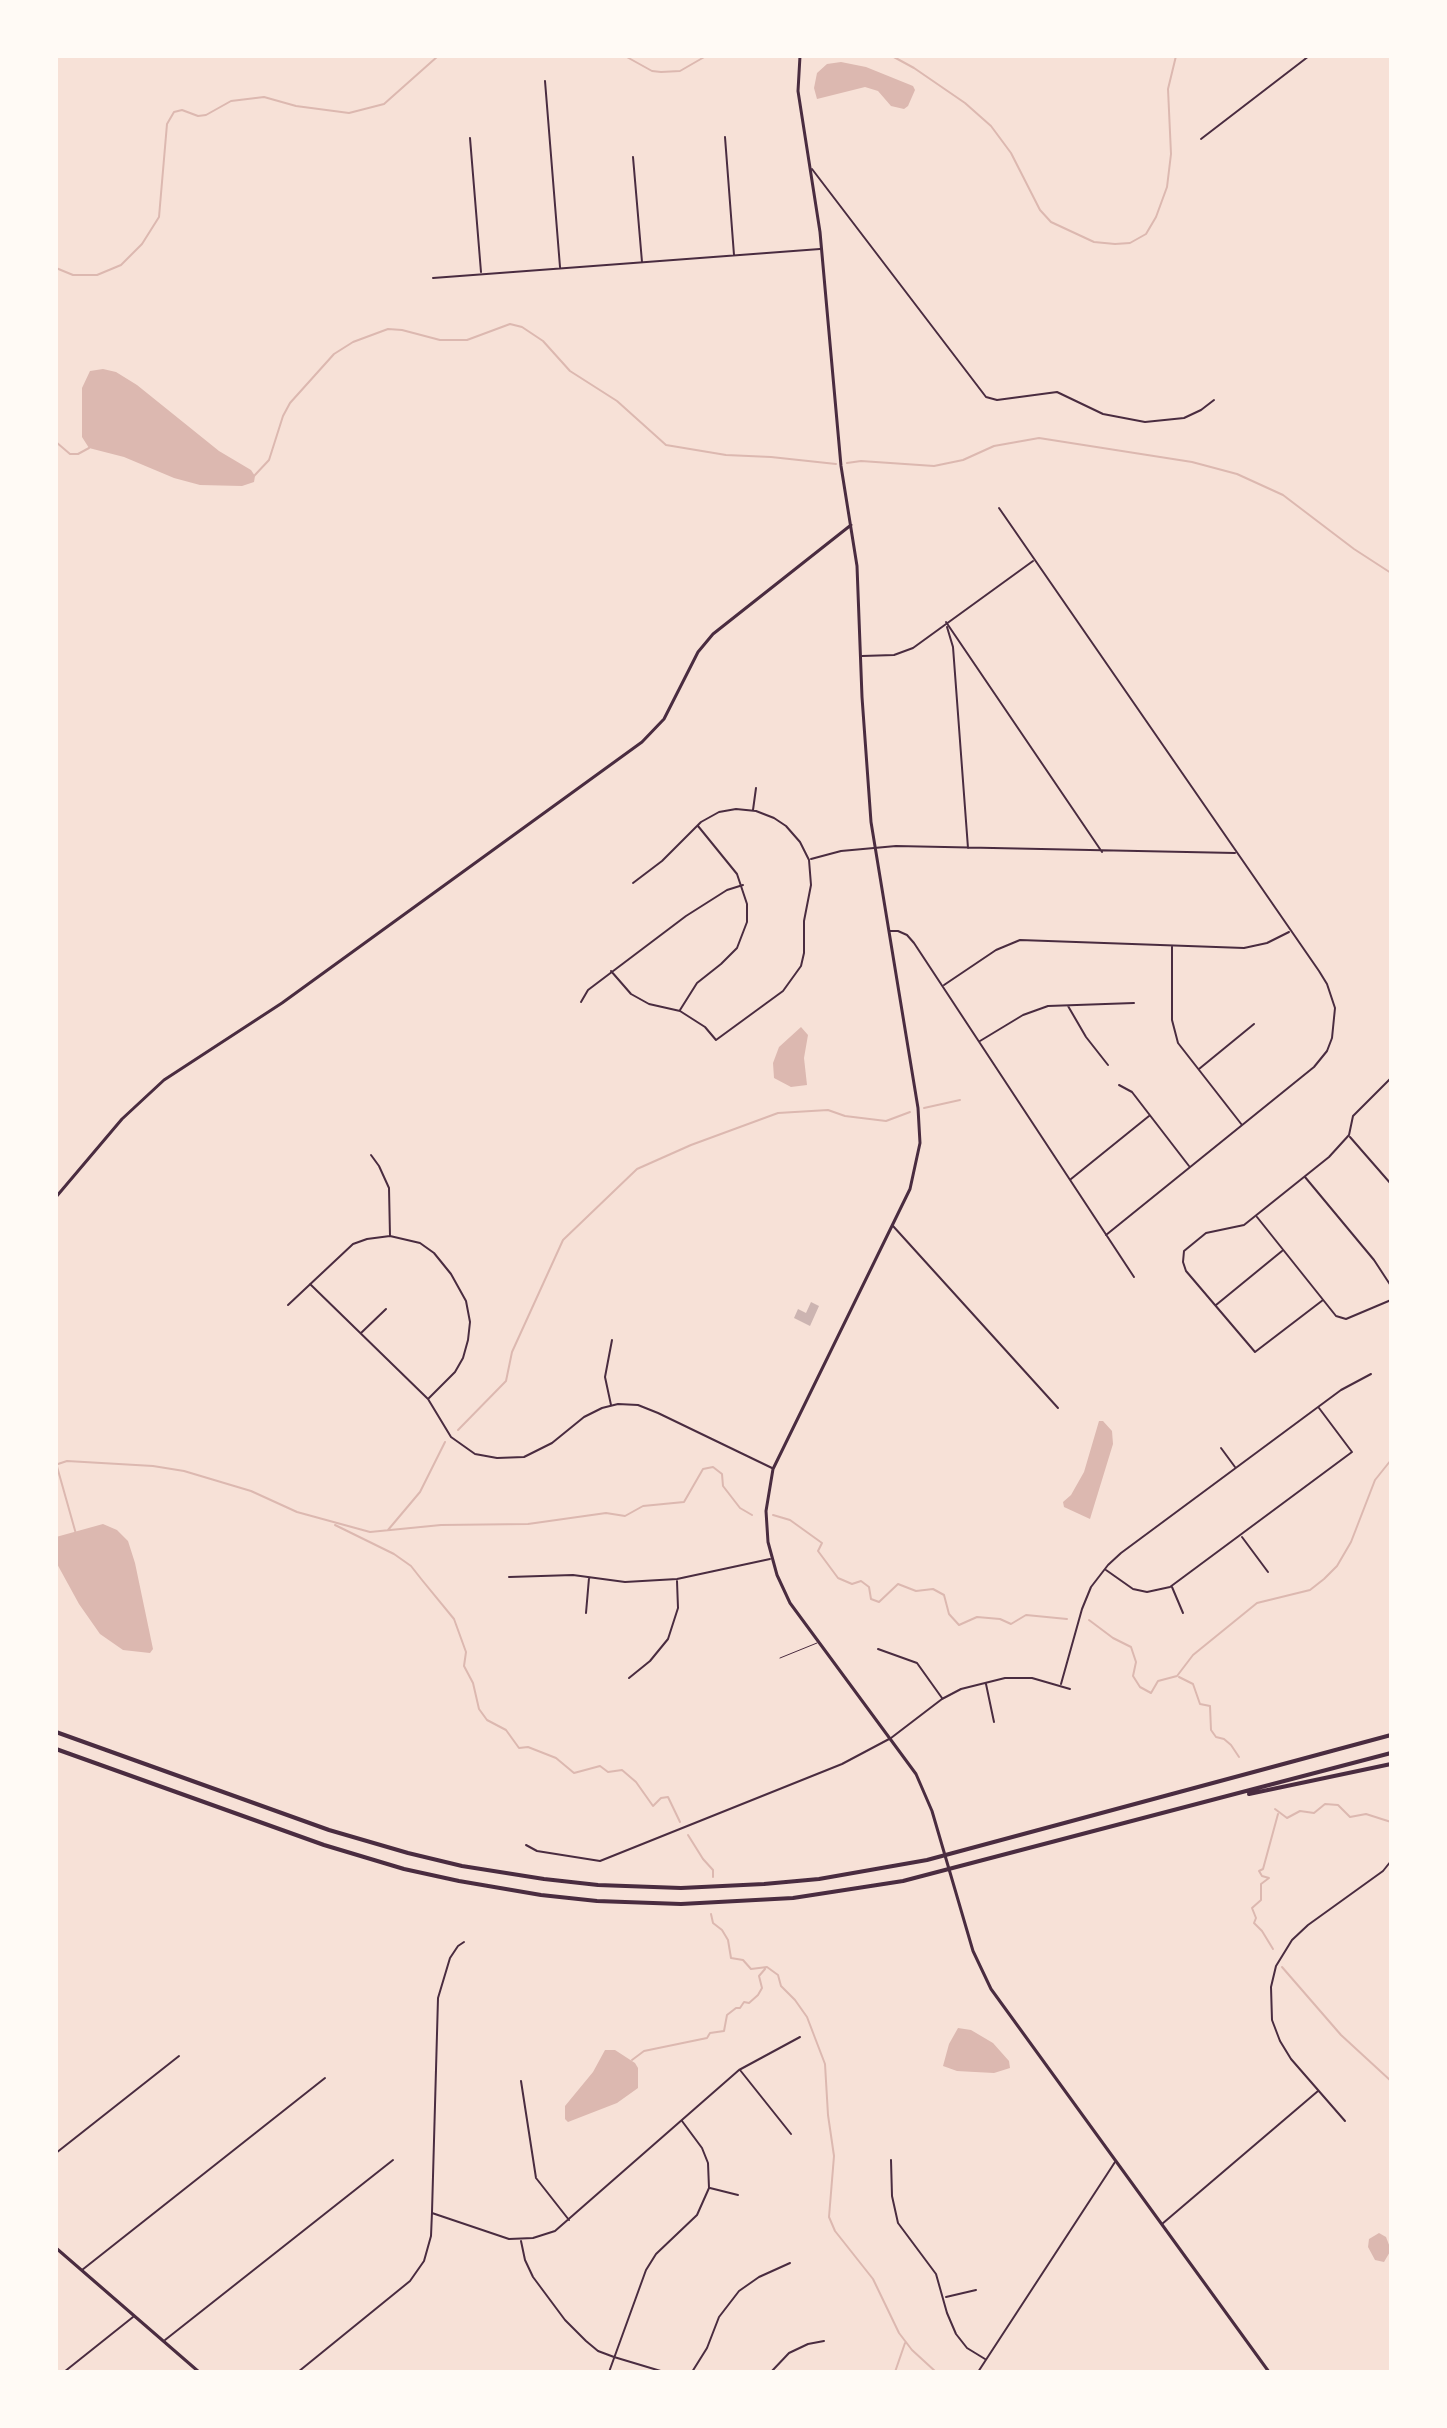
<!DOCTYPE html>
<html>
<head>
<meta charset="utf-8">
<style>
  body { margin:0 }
  #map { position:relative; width:1447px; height:2428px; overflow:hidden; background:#f7e1d7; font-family:Manrope,sans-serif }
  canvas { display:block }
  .frame { position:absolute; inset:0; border:58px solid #fffaf5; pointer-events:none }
</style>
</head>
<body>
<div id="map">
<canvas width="1447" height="2428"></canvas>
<div class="frame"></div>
</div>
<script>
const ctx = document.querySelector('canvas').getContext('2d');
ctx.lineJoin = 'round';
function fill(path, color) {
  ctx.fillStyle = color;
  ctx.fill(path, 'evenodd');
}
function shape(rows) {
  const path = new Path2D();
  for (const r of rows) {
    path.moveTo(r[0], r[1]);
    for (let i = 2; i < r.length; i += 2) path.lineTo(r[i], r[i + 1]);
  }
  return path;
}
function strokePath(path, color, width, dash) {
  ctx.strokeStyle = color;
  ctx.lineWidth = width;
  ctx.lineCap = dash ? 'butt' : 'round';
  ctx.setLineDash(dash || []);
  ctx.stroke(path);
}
fill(shape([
  [841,62,866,67,913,86,915,90,908,106,904,109,891,106,878,91,865,87,817,99,814,88,817,73,827,64],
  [103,369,116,372,137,385,219,451,251,470,255,476,254,482,242,486,200,485,174,478,124,457,89,448,82,437,82,388,90,371],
  [801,1027,808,1035,804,1058,807,1085,791,1087,774,1078,773,1063,779,1047],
  [1099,1421,1103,1421,1112,1431,1113,1444,1090,1519,1064,1507,1063,1502,1071,1495,1084,1472],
  [103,1524,117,1530,128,1541,135,1563,153,1649,150,1653,123,1650,100,1634,79,1604,56,1562,56,1537],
  [958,2028,971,2030,993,2043,1009,2061,1010,2068,994,2073,975,2072,957,2071,943,2066,949,2044],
  [605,2050,615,2050,635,2063,638,2068,638,2088,617,2103,568,2122,565,2119,565,2106,593,2072],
  [1379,2233,1386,2237,1391,2250,1384,2262,1375,2260,1368,2247,1369,2239]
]), '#dcb8b0');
strokePath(shape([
  [625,56,652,71,661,72,680,71,706,56],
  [892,56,914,68,965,103,991,126,1011,153,1040,210,1051,222,1094,242,1115,244,1130,243,1146,234,1156,217,1167,187,1171,154,1168,89,1176,56],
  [56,268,73,275,97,275,121,265,142,244,159,217,167,124,174,112,182,110,198,116,206,115,231,101,264,97,296,106,349,113,384,104,438,56],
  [56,442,70,454,78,454,89,448],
  [847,463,861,461,934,466,963,460,994,446,1039,438,1192,462,1237,474,1283,495,1354,549,1391,573],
  [254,476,269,460,283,416,290,403,334,354,353,342,388,329,402,330,440,340,467,340,510,324,522,327,543,341,570,371,617,401,666,445,726,455,771,457,836,464],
  [924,1108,960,1100],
  [458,1430,506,1381,512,1352,563,1240,637,1169,691,1145,778,1113,828,1110,845,1116,886,1121,910,1112],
  [56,1463,76,1534],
  [58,1464,67,1461,153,1466,184,1471,251,1491,297,1512,370,1532,441,1525,528,1524,606,1513,625,1516,643,1506,684,1502,703,1469,713,1467,722,1474,723,1486,740,1508,752,1515],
  [773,1515,790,1520,822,1543,818,1551,838,1578,852,1584,861,1581,869,1587,871,1599,879,1602,898,1584,916,1591,933,1589,944,1595,949,1614,959,1625,977,1617,1000,1619,1011,1624,1026,1615,1067,1619],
  [335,1525,394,1554,411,1566,422,1580,454,1619,466,1652,464,1666,473,1683,479,1709,487,1720,506,1730,519,1748,528,1747,556,1758,574,1773,600,1766,608,1772,622,1770,636,1782,653,1806,661,1798,668,1797,680,1822],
  [388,1530,420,1492,445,1442],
  [1089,1620,1113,1638,1131,1647,1136,1662,1133,1676,1140,1687,1151,1693,1158,1681,1177,1676,1193,1655,1257,1603,1310,1590,1324,1579,1337,1566,1351,1542,1375,1480,1391,1460],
  [1179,1677,1193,1684,1200,1704,1210,1706,1211,1730,1216,1737,1224,1739,1231,1745,1239,1757],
  [1275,1809,1287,1818,1300,1811,1314,1813,1325,1804,1338,1805,1350,1817,1366,1814,1391,1822],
  [688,1835,703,1859,713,1870,713,1877],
  [711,1914,713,1923,722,1930,728,1940,731,1958,743,1960,751,1969,767,1967,778,1975,781,1986,795,2000,807,2017,825,2064,828,2115,834,2156,829,2217,835,2231,873,2279,899,2333,912,2350,936,2372],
  [1273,1949,1262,1931,1254,1923,1256,1918,1252,1908,1261,1900,1261,1884,1269,1878,1262,1876,1259,1871,1263,1869,1278,1814],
  [1282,1967,1341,2035,1391,2081],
  [632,2060,644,2051,707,2038,710,2033,724,2031,727,2015,736,2008,740,2008,744,2002,749,2003,758,1995,762,1988,759,1976,765,1969],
  [895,2372,905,2343]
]), '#dcb8b0', 2);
fill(shape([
  [811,1302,819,1306,810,1326,794,1318,798,1309,806,1313]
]), '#ccb4b1');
strokePath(shape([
  [780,1658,817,1643]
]), '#4a2c40', 1);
strokePath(shape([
  [545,81,560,267],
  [725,137,734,255],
  [470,138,481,272],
  [1201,139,1309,56],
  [633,157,642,262],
  [812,169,986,397,997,400,1057,392,1103,414,1145,422,1184,418,1201,410,1214,400],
  [433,278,820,249],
  [999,508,1319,971,1327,984,1335,1008,1332,1038,1327,1051,1314,1067,1106,1235],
  [946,622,1102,852],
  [947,627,953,647,968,848],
  [862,656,894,655,913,648,1033,561],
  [753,810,756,788],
  [811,859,841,851,896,846,1235,853],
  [889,931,898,931,907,935,914,943,1134,1277],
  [1172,946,1172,1020,1178,1043,1242,1125],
  [611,971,631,994,649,1004,680,1011,705,1027,716,1040,783,991,801,966,804,953,804,921,811,885,809,860,800,842,786,826,774,818,756,811,736,809,719,812,701,822,662,861,633,883],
  [944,985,996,950,1020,940,1244,948,1267,943,1289,932],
  [581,1002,588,990,686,916,727,890,743,885],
  [1068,1006,1086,1037,1108,1065],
  [680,1010,697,983,721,964,737,948,747,922,747,904,737,874,698,826],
  [980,1041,1023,1015,1048,1006,1134,1003],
  [1199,1069,1254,1024],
  [1119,1085,1132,1092,1189,1166],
  [1350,1137,1391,1184],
  [371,1155,379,1166,389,1188,390,1236],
  [1305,1177,1374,1260,1391,1286],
  [1071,1179,1149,1116],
  [1257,1217,1336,1316,1346,1319,1391,1300],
  [893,1226,1058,1408],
  [310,1284,428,1399,451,1437,475,1454,497,1458,524,1457,552,1443,584,1417,602,1408,618,1404,638,1405,658,1413,772,1468],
  [1323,1300,1255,1352,1186,1271,1183,1262,1184,1251,1206,1233,1244,1225,1329,1157,1349,1135,1353,1116,1391,1078],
  [288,1305,353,1244,367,1239,390,1236,420,1243,434,1253,451,1274,466,1301,470,1322,468,1340,463,1358,455,1372,429,1398],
  [1216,1305,1282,1251],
  [361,1333,386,1309],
  [611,1405,605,1377,612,1340],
  [1221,1448,1235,1467],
  [1242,1537,1268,1572],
  [1106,1570,1133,1589,1147,1592,1170,1587,1352,1452,1319,1408],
  [509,1577,573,1575,625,1582,677,1579,770,1559],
  [1172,1587,1183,1613],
  [586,1613,589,1578],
  [878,1649,917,1663,942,1698],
  [629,1678,650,1661,668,1639,678,1608,677,1581],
  [986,1684,994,1722],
  [1061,1684,1082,1609,1091,1587,1108,1565,1121,1553,1341,1390,1371,1374],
  [526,1845,537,1851,600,1861,842,1764,891,1738,942,1699,961,1689,1005,1678,1032,1678,1070,1689],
  [740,2070,791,2134],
  [521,2081,536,2178,569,2220],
  [1345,2121,1291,2059,1280,2041,1272,2020,1271,1987,1276,1966,1292,1940,1308,1925,1383,1871,1391,1861],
  [56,2153,179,2056],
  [891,2160,892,2196,898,2223,936,2274,947,2313,956,2334,967,2348,985,2359],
  [710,2188,738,2195],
  [432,2213,509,2239,533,2238,555,2231,739,2070,800,2037],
  [1162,2224,1318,2091],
  [521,2241,525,2260,533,2277,565,2320,586,2341,598,2351,614,2357,664,2372],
  [82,2270,325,2078],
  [946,2297,976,2290],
  [165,2340,393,2160],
  [64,2372,133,2317],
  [298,2372,410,2281,424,2261,431,2236,432,2212,438,1998,450,1958,458,1946,464,1942],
  [609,2372,646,2270,656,2254,697,2215,709,2188,708,2163,702,2148,682,2121],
  [692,2372,707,2348,719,2317,739,2291,759,2277,790,2263],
  [771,2372,789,2353,808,2344,824,2341],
  [978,2372,1115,2162]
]), '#4a2c40', 2);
strokePath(shape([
  [800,56,798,91,820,232,841,466,857,566,862,697,871,822,918,1108,920,1143,910,1189,773,1469,766,1511,768,1542,777,1575,790,1603,916,1774,932,1811,973,1951,991,1989,1269,2372],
  [56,1197,122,1119,164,1080,282,1003,642,742,664,719,698,652,713,634,851,525],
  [56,2248,199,2372]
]), '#4a2c40', 3);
strokePath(shape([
  [56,1732,329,1830,408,1853,462,1866,544,1879,598,1885,681,1888,764,1884,819,1879,927,1860,1391,1735],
  [56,1749,324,1845,404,1869,459,1881,541,1895,597,1901,681,1904,793,1898,903,1881,1391,1753],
  [1249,1794,1391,1764]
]), '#4a2c40', 4);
</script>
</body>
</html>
